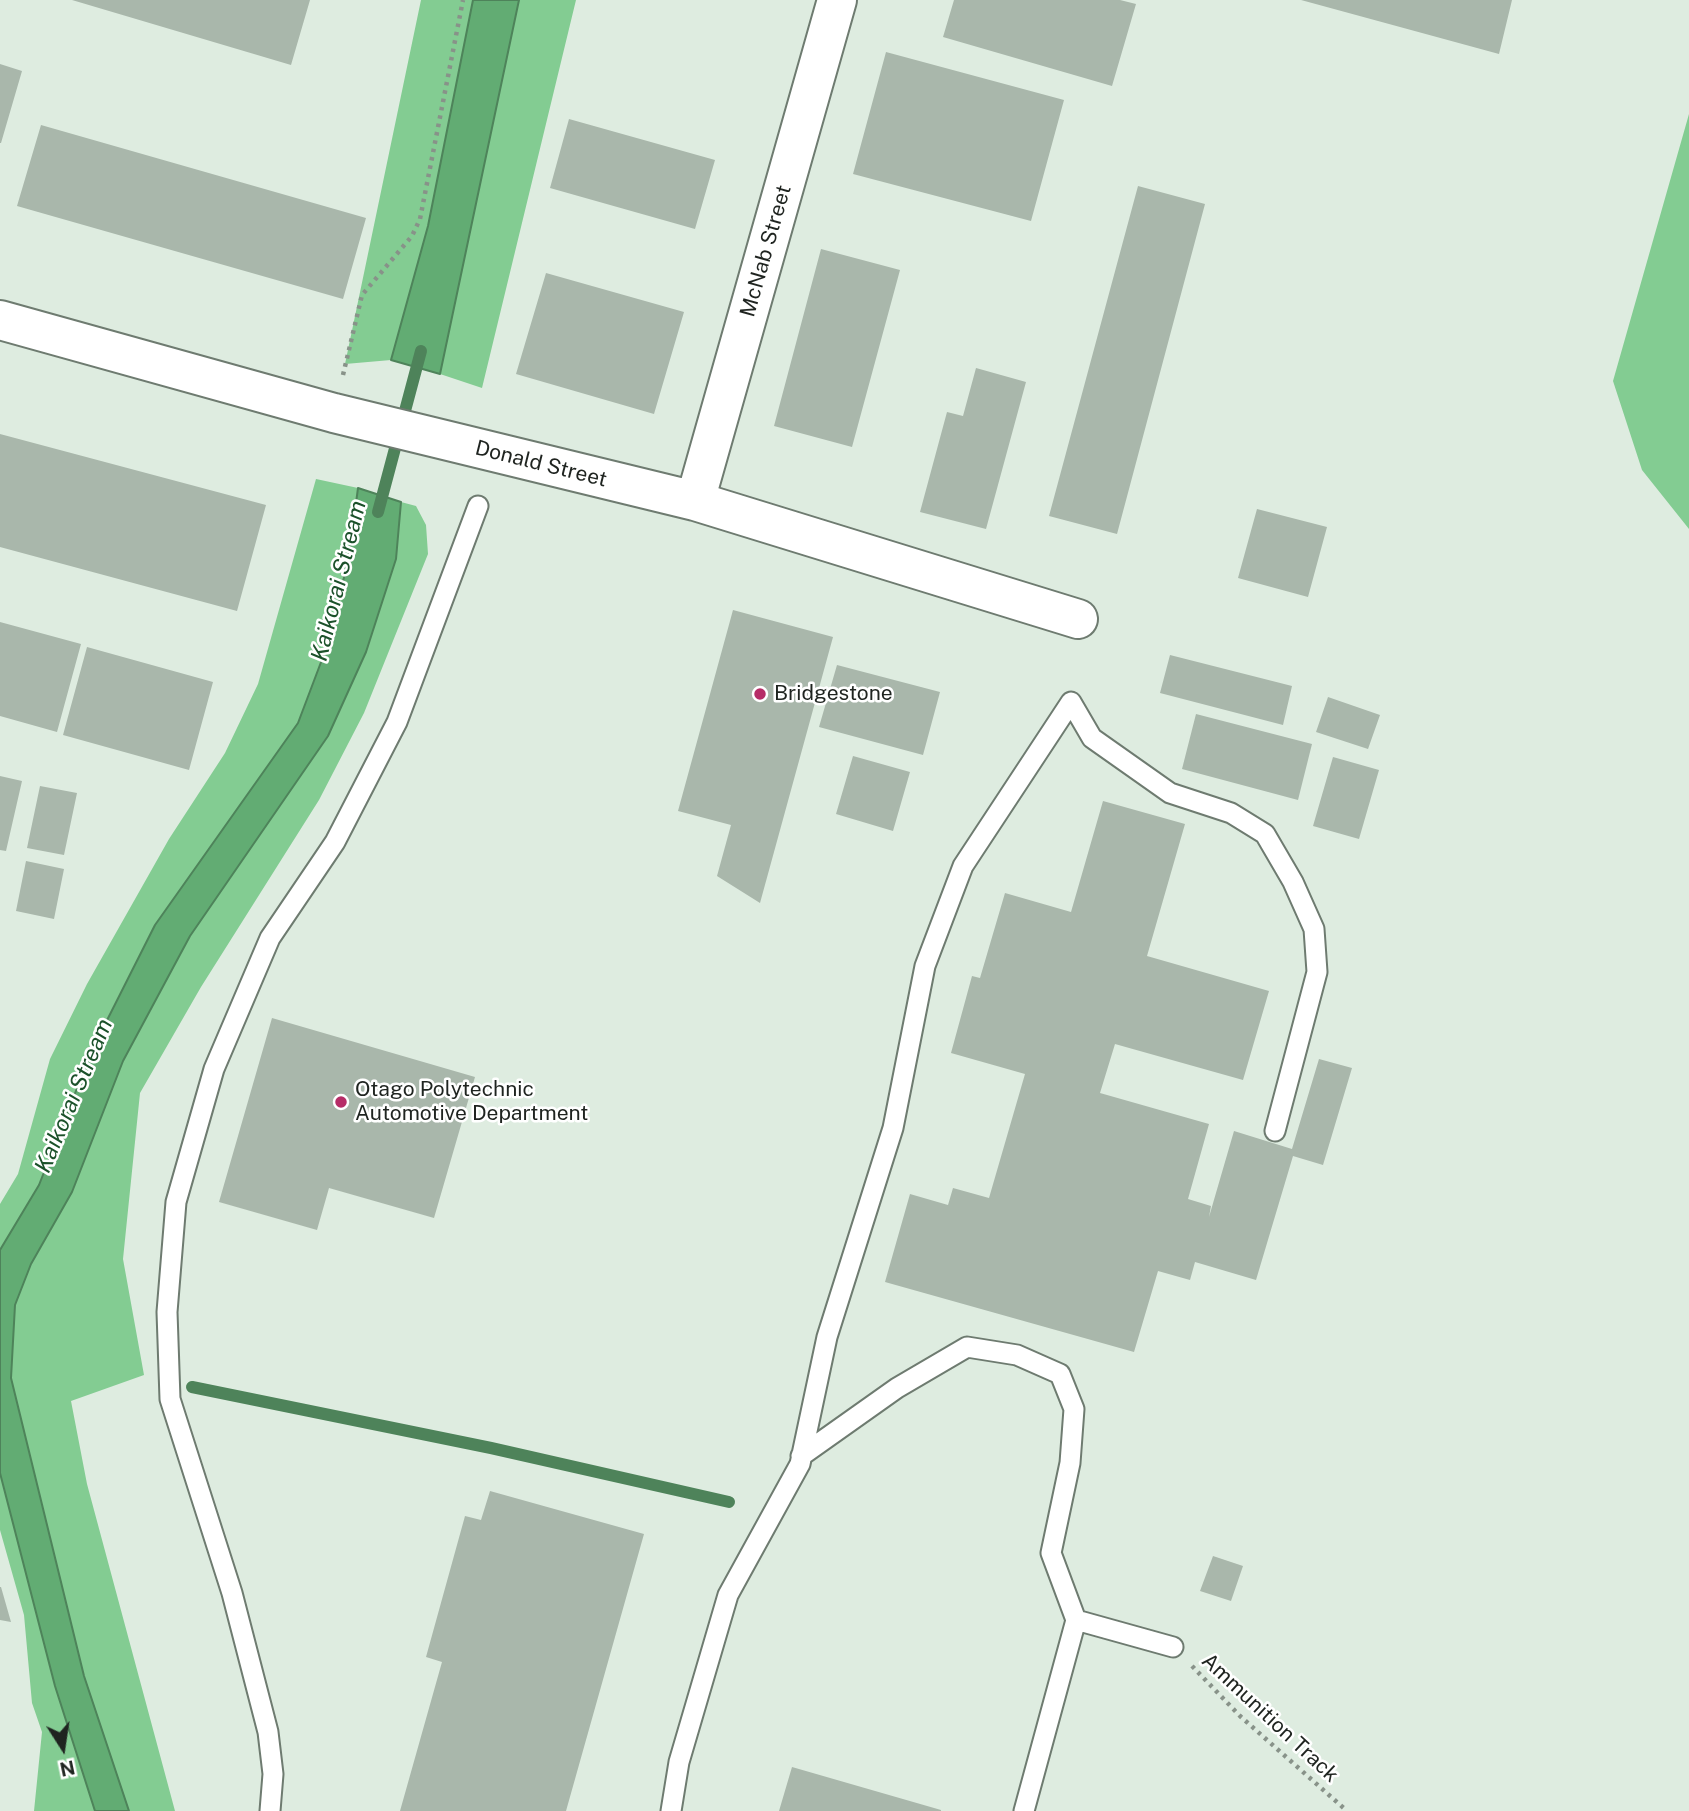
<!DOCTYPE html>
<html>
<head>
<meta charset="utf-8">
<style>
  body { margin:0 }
  #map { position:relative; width:1689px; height:1811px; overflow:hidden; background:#deece0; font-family:"Public Sans",sans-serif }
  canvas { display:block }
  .north { position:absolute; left:28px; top:1713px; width:70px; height:70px; -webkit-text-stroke:5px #fff; paint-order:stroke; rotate:168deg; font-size:19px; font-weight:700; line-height:28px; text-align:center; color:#1f2420 }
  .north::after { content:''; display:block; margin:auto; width:24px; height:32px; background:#1f2420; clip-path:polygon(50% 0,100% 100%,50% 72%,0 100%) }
</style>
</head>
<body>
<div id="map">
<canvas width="1689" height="1811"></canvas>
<div class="north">N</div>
</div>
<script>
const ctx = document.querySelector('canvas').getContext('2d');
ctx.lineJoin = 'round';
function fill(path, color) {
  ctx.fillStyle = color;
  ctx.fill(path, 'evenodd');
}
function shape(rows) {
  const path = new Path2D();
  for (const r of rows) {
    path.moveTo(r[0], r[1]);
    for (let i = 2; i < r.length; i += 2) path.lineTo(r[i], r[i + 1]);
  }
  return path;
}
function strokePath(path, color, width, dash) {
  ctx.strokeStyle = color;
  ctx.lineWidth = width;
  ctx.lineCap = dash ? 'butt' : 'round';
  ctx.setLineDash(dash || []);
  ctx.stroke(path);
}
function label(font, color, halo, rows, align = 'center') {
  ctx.font = font + ' "Public Sans",sans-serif';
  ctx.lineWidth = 5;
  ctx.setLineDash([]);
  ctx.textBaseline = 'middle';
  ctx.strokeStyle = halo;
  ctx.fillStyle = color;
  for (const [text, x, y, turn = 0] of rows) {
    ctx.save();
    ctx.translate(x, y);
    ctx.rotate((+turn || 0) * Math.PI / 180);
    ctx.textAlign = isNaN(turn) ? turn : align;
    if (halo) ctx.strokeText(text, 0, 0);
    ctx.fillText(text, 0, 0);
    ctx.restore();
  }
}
fill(shape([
  [421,0,473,0,428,226,391,360,345,364],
  [519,0,576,0,482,388,440,374],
  [1689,114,1689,529,1642,470,1613,381],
  [316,479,358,488,349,556,329,641,298,723,155,925,92,1050,39,1185,0,1250,0,1204,18,1174,50,1059,87,984,169,839,225,753,258,684],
  [401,502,416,506,426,525,428,554,364,713,319,800,201,987,140,1093,123,1259,144,1375,71,1401,87,1484,175,1811,129,1811,84,1676,11,1378,15,1305,31,1264,72,1192,121,1059,396,559],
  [0,1473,55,1686,95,1811,34,1811,42,1732,32,1703,24,1615,0,1530]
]), '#83cc92');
const water = shape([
  [473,0,519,0,440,374,391,360,428,226,473,0],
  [358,488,401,502,396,559,366,652,328,736,190,936,123,1061,72,1192,31,1264,15,1305,11,1378,84,1676,129,1811,95,1811,55,1686,0,1473,0,1250,39,1185,92,1050,155,925,298,723,329,641,349,556,358,488]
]);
fill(water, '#62ac73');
strokePath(water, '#4e835a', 2);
strokePath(shape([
  [378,512,421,351],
  [192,1387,491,1448,729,1502]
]), '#4e835a', 12);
fill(shape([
  [72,0,310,0,291,65],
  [954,0,1120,0,1136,4,1112,86,943,37],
  [1301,0,1512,0,1499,54],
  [886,52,1064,100,1031,221,853,174],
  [0,64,22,71,1,143,0,143],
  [569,119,715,160,695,229,550,188],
  [41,125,366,218,343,299,17,206],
  [1138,186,1205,204,1117,534,1049,516],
  [821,249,900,270,852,447,774,426],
  [546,273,684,312,654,414,516,374],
  [976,368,1026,382,986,529,920,512,947,412,963,416],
  [0,434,266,505,237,611,0,547],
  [1257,509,1327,527,1308,597,1238,578],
  [733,610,833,637,760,903,717,876,731,825,678,811],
  [0,622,81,644,57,732,0,716],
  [87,647,213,682,189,770,63,735],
  [1170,655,1292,686,1283,725,1160,693],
  [837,665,940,692,923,755,819,727],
  [1328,697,1380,715,1368,749,1316,732],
  [1196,714,1312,744,1298,800,1182,769],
  [853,756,910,772,893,831,836,814],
  [1333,757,1379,770,1359,839,1313,826],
  [0,776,22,781,6,851,0,850],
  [40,786,77,793,64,855,27,848],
  [1103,801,1185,824,1147,956,1269,991,1243,1080,1115,1044,1100,1093,1209,1124,1188,1199,1211,1206,1209,1217,1234,1131,1292,1149,1319,1059,1352,1068,1323,1165,1293,1156,1256,1280,1195,1262,1190,1280,1158,1271,1134,1352,885,1282,910,1194,948,1205,953,1188,989,1198,1025,1074,951,1053,972,976,980,978,1005,893,1071,912],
  [26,861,64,869,54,919,16,911],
  [272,1018,475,1077,434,1218,329,1188,317,1230,219,1202],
  [490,1491,644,1534,566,1811,400,1811,442,1662,426,1657,465,1516,481,1520],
  [1213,1556,1243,1566,1231,1601,1200,1591],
  [0,1587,1,1587,11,1622,0,1620],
  [792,1767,941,1810,941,1811,779,1811]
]), '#a9b7ab');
const service = shape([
  [801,1456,897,1388,967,1347,1017,1355,1060,1374,1074,1409,1070,1463,1051,1553,1076,1620],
  [270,1811,273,1774,268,1732,232,1593,170,1399,167,1312,176,1202,214,1069,270,938,335,842,397,722,478,506],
  [671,1811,679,1762,728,1595,800,1464,827,1337,893,1128,925,966,963,866,1071,702,1092,738,1170,793,1231,813,1265,834,1293,882,1314,929,1317,972,1275,1131],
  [1024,1811,1076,1620,1173,1647]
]);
const minor = shape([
  [0,320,334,413,695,501,1078,619],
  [695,501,837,0]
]);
strokePath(service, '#6e7b70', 23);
strokePath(minor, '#6e7b70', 42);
strokePath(shape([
  [343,375,362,295,412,236,420,219,463,0],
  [1192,1666,1240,1716,1347,1811]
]), '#889289', 4.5, [3.5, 5]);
strokePath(service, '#fff', 19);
strokePath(minor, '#fff', 38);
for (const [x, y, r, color] of [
  [760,694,7,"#b62c67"],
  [341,1102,7,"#b62c67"]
]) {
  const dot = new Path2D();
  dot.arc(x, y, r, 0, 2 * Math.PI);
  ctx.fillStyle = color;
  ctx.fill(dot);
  strokePath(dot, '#fff', 2.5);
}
label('21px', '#1f2420', '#fff', [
  ["McNab Street",766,251,-74],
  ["Donald Street",541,464,14],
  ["Ammunition Track",1270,1718,43]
]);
label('21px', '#1f2420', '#fff', [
  ["Bridgestone",774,694],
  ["Otago Polytechnic",355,1090],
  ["Automotive Department",355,1114]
], 'left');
label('italic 23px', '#1b512a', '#fff', [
  ["Kaikorai Stream",339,581,-76],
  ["Kaikorai Stream",74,1096,-67]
]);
</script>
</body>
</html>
